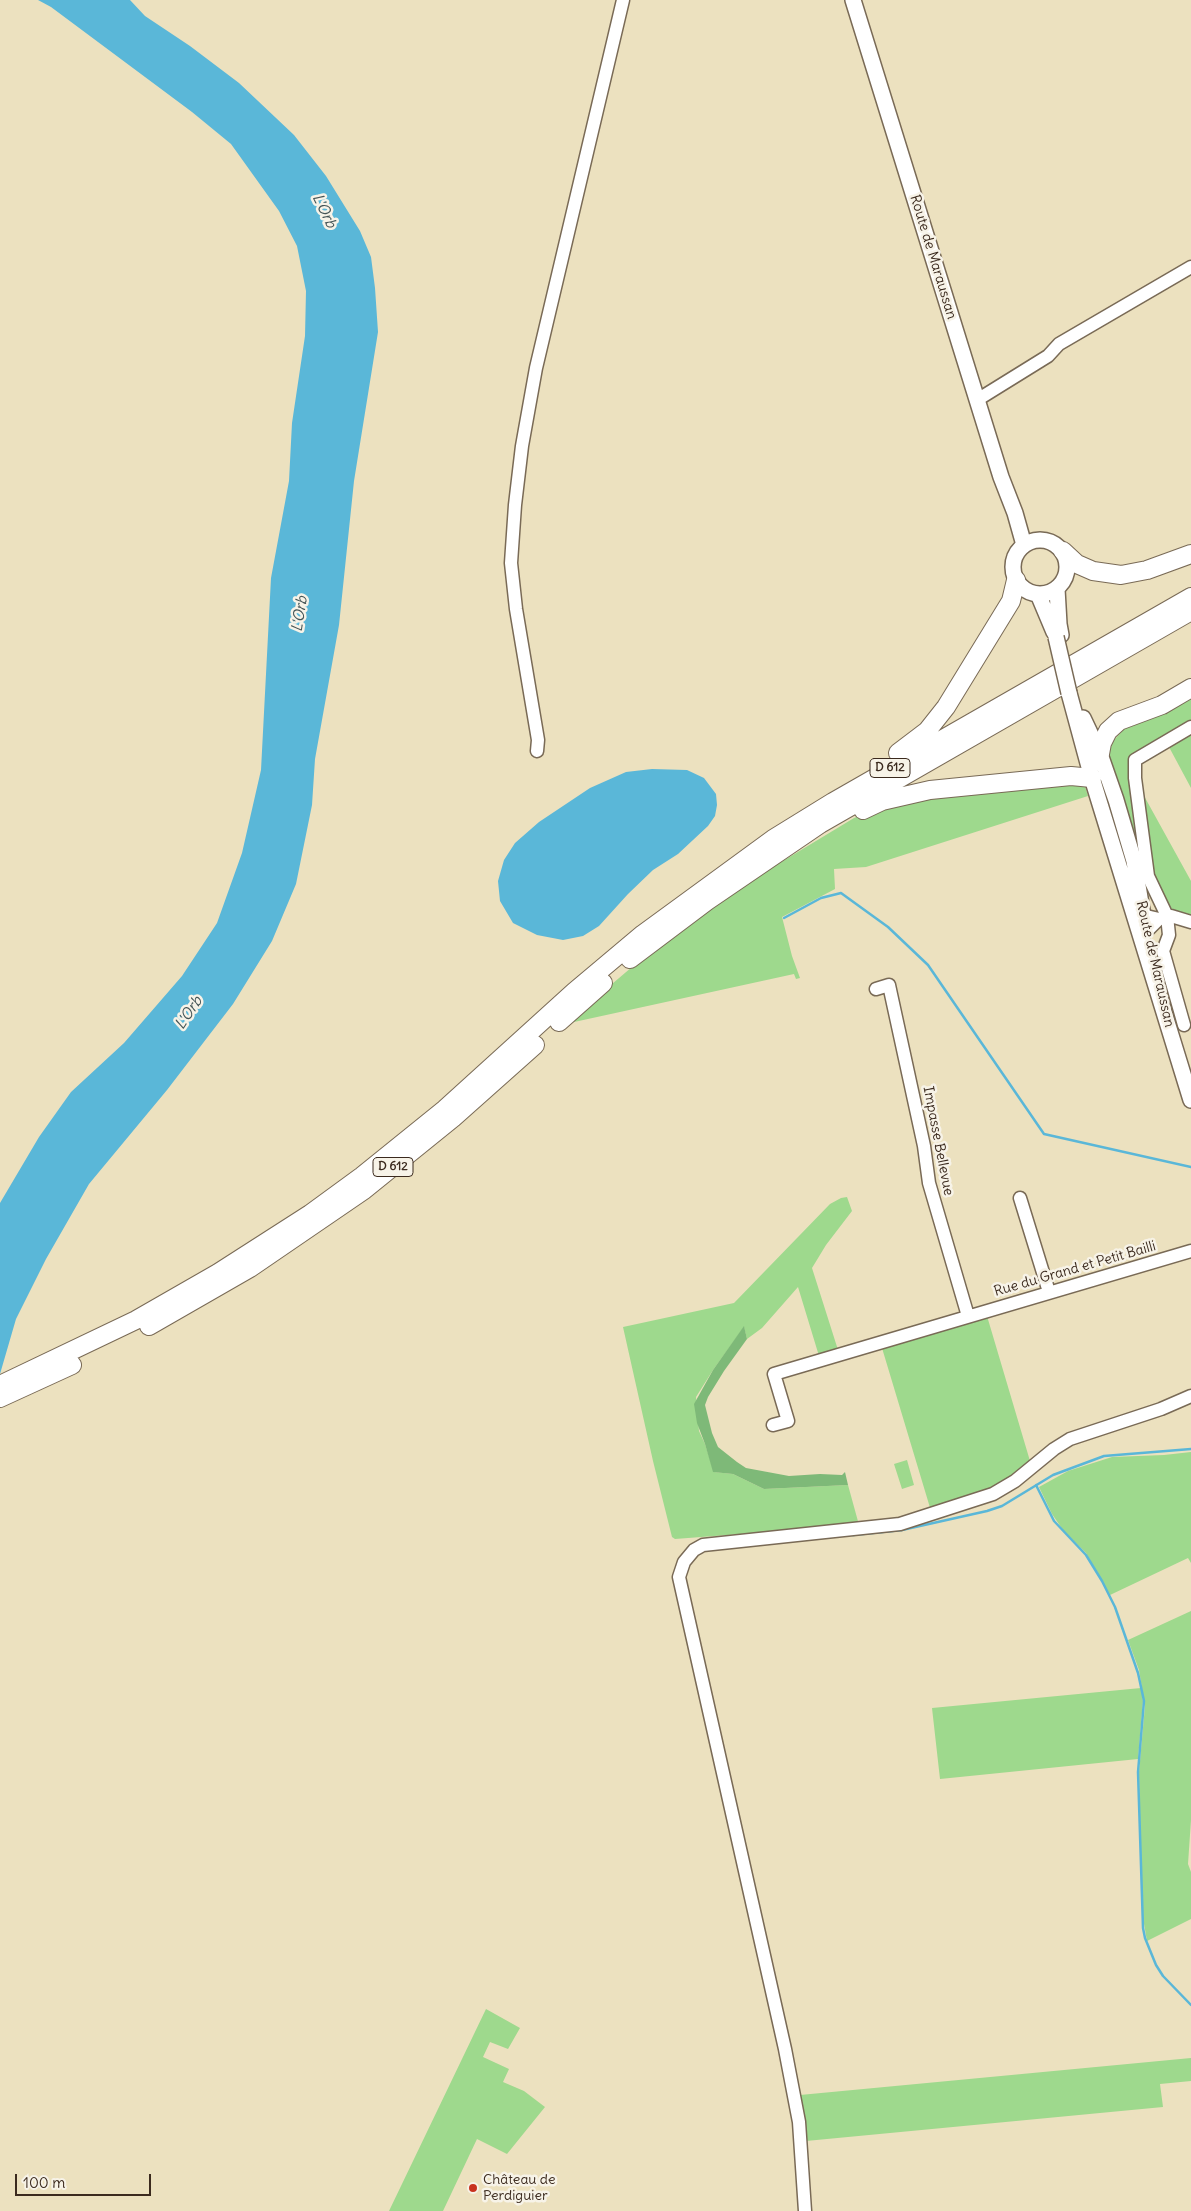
<!DOCTYPE html>
<html>
<head>
<meta charset="utf-8">
<style>
  body { margin:0 }
  #map { position:relative; width:1191px; height:2211px; overflow:hidden; background:#ece1bf; font-family:Delius,sans-serif }
  canvas { display:block }
  .scale { position:absolute; left:15px; top:2174px; width:136px; height:22px; box-sizing:border-box; border:2px solid #3b2a1e; border-top:0; padding-left:6px; font-size:15px; line-height:18px; white-space:nowrap; color:#3b2a1e; -webkit-text-stroke:4px #f7f3e8; paint-order:stroke }
</style>
</head>
<body>
<div id="map">
<canvas width="1191" height="2211"></canvas>
<div class="scale">100 m</div>
</div>
<script>
const ctx = document.querySelector('canvas').getContext('2d');
ctx.lineJoin = 'round';
function fill(path, color) {
  ctx.fillStyle = color;
  ctx.fill(path, 'evenodd');
}
function shape(rows) {
  const path = new Path2D();
  for (const r of rows) {
    if (r.length === 3) {
      path.moveTo(r[0] + r[2], r[1]);
      path.arc(r[0], r[1], r[2], 0, 2 * Math.PI);
      continue;
    }
    path.moveTo(r[0], r[1]);
    for (let i = 2; i < r.length; i += 2) path.lineTo(r[i], r[i + 1]);
  }
  return path;
}
function strokePath(path, color, width, dash) {
  ctx.strokeStyle = color;
  ctx.lineWidth = width;
  ctx.lineCap = dash ? 'butt' : 'round';
  ctx.setLineDash(dash || []);
  ctx.stroke(path);
}
function label(font, color, halo, rows, align = 'center') {
  ctx.font = font + ' Delius,sans-serif';
  ctx.lineWidth = 5;
  ctx.setLineDash([]);
  ctx.textBaseline = 'middle';
  ctx.strokeStyle = halo;
  ctx.fillStyle = color;
  for (const [text, x, y, turn = 0] of rows) {
    ctx.save();
    ctx.translate(x, y);
    ctx.rotate((+turn || 0) * Math.PI / 180);
    ctx.textAlign = isNaN(turn) ? turn : align;
    if (halo) ctx.strokeText(text, 0, 0);
    ctx.fillText(text, 0, 0);
    ctx.restore();
  }
}
fill(shape([
  [1191,697,1191,724,1138,753,1144,882,1107,756,1114,740,1126,727],
  [1191,734,1191,788,1169,747],
  [1083,780,1088,796,866,867,834,869,835,889,782,917,792,956,800,978,796,979,794,974,565,1024,659,944,768,870,854,818,886,804],
  [1138,785,1191,881,1191,917,1175,912,1166,903,1156,888],
  [847,1197,852,1211,826,1245,812,1268,838,1350,819,1356,798,1287,762,1328,747,1339,744,1327,713,1370,696,1397,699,1431,705,1444,714,1472,733,1474,764,1489,848,1485,859,1525,675,1539,672,1537,653,1461,623,1327,734,1303,830,1204,841,1198],
  [987,1316,1030,1461,1007,1481,991,1490,931,1511,882,1348],
  [1191,1452,1191,1563,1188,1558,1110,1595,1086,1553,1063,1530,1052,1514,1039,1487,1068,1471,1112,1457,1164,1455],
  [907,1460,914,1485,902,1489,894,1464],
  [1191,1611,1191,1820,1188,1864,1191,1872,1191,1919,1147,1941,1142,1912,1139,1772,1145,1706,1139,1670,1128,1640],
  [1141,1688,1143,1701,1138,1759,940,1779,932,1708],
  [486,2009,520,2028,508,2049,490,2042,483,2057,509,2069,503,2082,524,2091,545,2107,507,2154,477,2139,443,2211,389,2211],
  [1191,2058,1191,2081,1160,2084,1163,2107,806,2141,800,2095]
]), '#9ed98d');
fill(shape([
  [744,1326,747,1339,724,1371,708,1397,705,1405,712,1433,718,1447,737,1462,746,1468,789,1476,820,1474,842,1475,845,1472,848,1485,764,1489,733,1474,713,1472,705,1444,697,1423,694,1404,713,1370]
]), '#7eb978');
fill(shape([
  [38,0,130,0,145,16,190,46,239,83,294,135,326,176,360,231,371,257,375,288,378,332,354,481,339,625,315,759,312,805,296,884,272,941,233,1004,167,1090,89,1184,46,1259,16,1319,0,1374,0,1203,39,1137,71,1092,124,1043,182,976,217,923,242,853,261,770,271,578,289,481,292,423,305,336,306,291,297,246,279,211,231,144,192,112,51,7],
  [652,769,687,770,704,778,716,794,717,805,715,816,708,826,678,854,653,870,628,894,599,926,583,936,563,940,537,935,513,923,500,901,498,881,504,860,515,843,539,822,590,788,626,772]
]), '#5ab7d8');
strokePath(shape([
  [784,918,821,898,841,893,888,927,928,965,1044,1134,1191,1167],
  [1036,1485,1054,1521,1086,1555,1102,1581,1115,1607,1138,1673,1144,1701,1138,1772,1143,1928,1145,1938,1156,1965,1163,1976,1191,2005],
  [853,1535,902,1530,987,1511,1002,1506,1053,1475,1104,1456,1191,1449]
]), '#5ab7d8', 2.5);
const minor = shape([
  [977,400,1048,356,1059,344,1191,267],
  [537,751,538,740,516,609,511,563,515,505,522,446,536,368,623,0],
  [1142,915,1159,919,1146,932],
  [1159,919,1171,916,1191,922],
  [876,989,889,985,924,1146,929,1183,968,1316],
  [1184,1025,1163,951,1169,935,1167,916,1148,876,1135,778,1135,760,1191,727],
  [1020,1198,1049,1292],
  [773,1425,788,1421,774,1374,1191,1251],
  [805,2211,799,2122,785,2049,679,1577,684,1562,694,1550,703,1545,900,1524,993,1494,1015,1481,1054,1449,1070,1439,1161,1409,1191,1396]
]);
const major = shape([
  [853,0,1001,477,1015,513,1024,545],
  [1040,567,27],
  [1057,589,1059,624,1061,635],
  [1038,594,1054,632],
  [1069,693,1092,778,1191,1100],
  [1083,718,1100,754,1116,800,1134,861,1144,922]
]);
const highway = shape([
  [1063,551,1077,564,1093,571,1121,575,1147,570,1191,554],
  [898,753,927,731,946,707,1011,601,1016,580],
  [1100,754,1102,743,1108,731,1119,721,1162,705,1191,688],
  [863,810,882,801,930,790,1071,776,1092,778],
  [630,959,707,901,820,824,1191,611],
  [559,1022,603,983],
  [149,1326,250,1268,364,1190,453,1118,535,1045],
  [0,1385,136,1320,218,1273,310,1214,362,1176,445,1109,574,992,643,934,773,839,833,802,1191,597],
  [0,1398,72,1365]
]);
strokePath(minor, '#796a56', 15);
strokePath(major, '#796a56', 18);
strokePath(highway, '#796a56', 20);
strokePath(minor, '#fff', 12);
strokePath(major, '#fff', 15);
strokePath(highway, '#fff', 18);
const majorBridge = shape([
  [1056,637,1069,693]
]);
strokePath(majorBridge, '#796a56', 18, []);
strokePath(majorBridge, '#fff', 15);
for (const [x, y, r, color] of [
  [473,2188,5,"#c8321e"]
]) {
  const dot = new Path2D();
  dot.arc(x, y, r, 0, 2 * Math.PI);
  ctx.fillStyle = color;
  ctx.fill(dot);
  strokePath(dot, '#f7f3e8', 2);
}
for (const [x, y, w] of [
  [890,768,40],
  [393,1167,40]
]) {
  const box = new Path2D();
  box.roundRect(x - w / 2, y - 9.5, w, 19, 4);
  ctx.fillStyle = '#f7f3e8';
  ctx.fill(box);
  strokePath(box, '#3b2a1e', 1);
}
label('bold 12px', '#3b2a1e', null, [
  ["D 612",890,768],
  ["D 612",393,1167]
]);
label('14px', '#3b2a1e', '#f7f3e8', [
  ["Route de Maraussan",933,257,73],
  ["Route de Maraussan",1155,964,77],
  ["Impasse Bellevue",938,1141,79],
  ["Rue du Grand et Petit Bailli",1075,1269,-16]
]);
label('14px', '#3b2a1e', '#f7f3e8', [
  ["Château de",483,2180],
  ["Perdiguier",483,2196]
], 'left');
label('italic 15px', '#445456', '#f7f3e8', [
  ["L'Orb",324,211,64],
  ["L'Orb",300,614,-81],
  ["L'Orb",189,1013,-56]
]);
</script>
</body>
</html>
